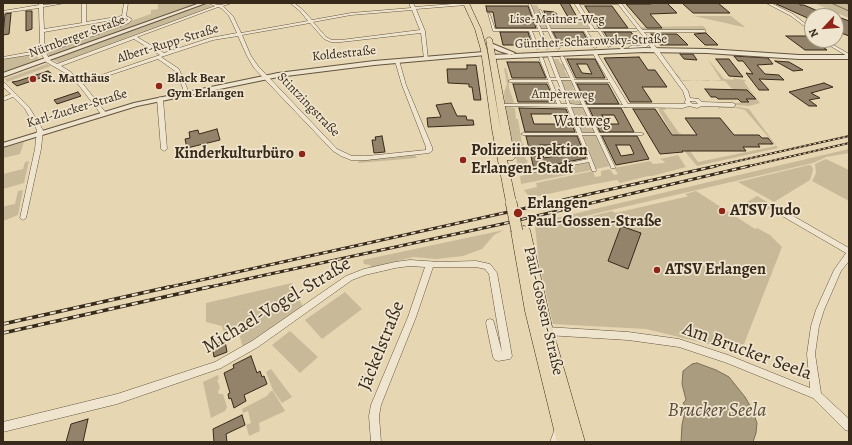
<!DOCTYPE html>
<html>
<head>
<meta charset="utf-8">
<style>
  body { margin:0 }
  #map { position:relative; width:852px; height:445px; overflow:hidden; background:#e6d6b2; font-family:Alegreya,serif }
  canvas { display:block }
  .frame { position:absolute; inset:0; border:4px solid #372a1b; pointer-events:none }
  .north { position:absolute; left:804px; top:8px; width:40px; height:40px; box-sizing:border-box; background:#efe4cd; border:1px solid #a59a86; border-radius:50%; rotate:244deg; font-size:11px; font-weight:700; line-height:16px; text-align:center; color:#372a1b }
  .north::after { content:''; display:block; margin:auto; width:14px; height:18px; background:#8f2418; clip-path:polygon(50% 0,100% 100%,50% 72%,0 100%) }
</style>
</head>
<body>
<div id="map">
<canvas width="852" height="445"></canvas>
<div class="frame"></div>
<div class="north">N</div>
</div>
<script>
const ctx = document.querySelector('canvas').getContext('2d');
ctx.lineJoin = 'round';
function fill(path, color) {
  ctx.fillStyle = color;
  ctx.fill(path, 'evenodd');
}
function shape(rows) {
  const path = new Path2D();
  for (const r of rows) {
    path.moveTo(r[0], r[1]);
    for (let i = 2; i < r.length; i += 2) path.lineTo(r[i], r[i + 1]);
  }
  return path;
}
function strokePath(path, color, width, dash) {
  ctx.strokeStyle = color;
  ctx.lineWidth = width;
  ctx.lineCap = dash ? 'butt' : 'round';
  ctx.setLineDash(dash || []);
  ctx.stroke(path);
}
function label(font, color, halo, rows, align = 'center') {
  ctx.font = font + ' Alegreya,serif';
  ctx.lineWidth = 3.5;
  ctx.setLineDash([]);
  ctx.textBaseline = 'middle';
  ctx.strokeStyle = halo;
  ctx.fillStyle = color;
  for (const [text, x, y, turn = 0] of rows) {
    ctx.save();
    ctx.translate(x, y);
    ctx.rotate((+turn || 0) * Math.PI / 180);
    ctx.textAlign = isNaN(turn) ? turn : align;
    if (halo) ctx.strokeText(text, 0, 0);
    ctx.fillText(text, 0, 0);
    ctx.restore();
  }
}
fill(shape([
  [158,3,200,3,51,57,46,52,47,50,151,14,151,10,158,9],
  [814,3,845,3,849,5,849,18],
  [208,4,213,7,60,64,52,59,202,5],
  [531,5,537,5,548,29,541,29],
  [559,16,572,17,573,18,568,21,583,19,589,29,551,29,549,23,559,23],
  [694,16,731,16,745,27,743,27],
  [703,26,707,30,643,30,641,27],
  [38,53,38,60,3,72,3,59],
  [707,58,724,79,734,80,733,78,745,80,746,81,744,82,760,103,749,106,723,104,748,102,746,99,756,99,733,90,725,81,709,80,710,81,697,80,697,81,695,80,683,81,675,74,680,74,677,74,682,80,721,80],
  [552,59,558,59,560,63,566,65,568,70,564,70,569,79,560,79],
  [47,64,51,66,7,82,5,79],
  [504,68,506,68,509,80,509,88,514,102,512,104,505,104,504,93,507,84],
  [560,80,569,80,574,84,576,89,572,86,576,94,579,95,583,105,570,105],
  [505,106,515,108,516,119,518,119,522,143,524,144,523,145,526,153,524,153,526,160,528,160,527,162,530,169,519,172],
  [571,106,584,106,596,133,582,133],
  [659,107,664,107,666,110,663,110,679,133,683,134,678,134,698,162,776,146,745,110,737,108,720,108,720,109,717,107,739,107,749,109,778,148,697,166,686,153,674,134,672,134,658,109,660,109],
  [583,135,597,135,610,166,596,169],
  [24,142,20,154,3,158,3,148],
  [849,149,849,153,826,157,813,163,555,223,535,223],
  [415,155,417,158,358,163,359,161],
  [678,155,686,167,652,176,648,176,620,183,617,180,589,185,530,198,524,190,537,187,536,183,593,171,595,177,601,176,601,171,610,169,614,175,618,174,614,168,650,161,653,164,664,163,665,162,660,159],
  [826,159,849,170,849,201,812,181,816,173,815,164],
  [29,161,24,183,3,189,3,174,23,169,25,162],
  [590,162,592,170,521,184,520,176],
  [809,165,812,166,813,170,810,180,774,202,738,182],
  [23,190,18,215,3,221,3,209,5,206,15,204,18,191],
  [696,191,755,229,757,228,770,235,782,247,744,344,736,345,734,350,725,345,712,345,646,329,553,324,539,263,535,226,555,225,612,211,615,213,685,197,688,196,685,194],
  [757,196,774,206,766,211,763,209,761,210,747,202],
  [747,204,758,211,748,217,736,210],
  [504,230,494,235,482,249,463,256,436,259,413,257,371,268,370,265,364,264,363,260],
  [292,283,303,307,243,349,238,329,224,334,222,326,206,322,206,303],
  [345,292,362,309,322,339,305,320],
  [290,331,318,357,300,373,272,345],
  [271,369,292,397,282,403,273,390,266,372],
  [218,375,219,379,217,380,220,387,218,392,219,394,223,394,227,407,225,411,211,418,203,382],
  [271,391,273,391,285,411,259,423,260,431,249,436,246,425,251,423,248,411,243,413,242,409,267,396]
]), '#c8b998');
const water = shape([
  [697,363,716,370,729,377,745,397,752,409,757,423,756,433,753,442,681,442,682,425,686,407,683,403,686,400,682,384,683,371,692,364,697,363]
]);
fill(water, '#aa9c7f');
strokePath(water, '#7c6e57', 1);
strokePath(shape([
  [831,3,849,11]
]), '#7c6e57', 1);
const building = shape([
  [560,3,569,3,577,17,568,17,560,3],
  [650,3,667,3,677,13,650,14,662,28,647,28,626,4,651,4,650,3],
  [682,3,718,3,730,13,693,13,682,3],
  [774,3,800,3,800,5,804,5,829,16,812,16,812,20,774,3],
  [486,6,528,6,536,28,496,28,493,12,487,12,486,6],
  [585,6,612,6,628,28,599,28,585,6],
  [26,11,32,11,32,29,26,31,26,11],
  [544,11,554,12,558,15,559,23,549,23,544,11],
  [11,13,9,34,3,35,5,14,11,13],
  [836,16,849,21,849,36,836,31,836,16],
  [500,32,528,32,532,45,503,45,500,32],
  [553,32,583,32,590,45,560,45,553,32],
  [604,32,631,32,639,43,611,43,604,32],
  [706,33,718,45,705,45,694,34,706,33],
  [651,34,677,34,688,45,660,45,651,34],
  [786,36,808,36,827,50,805,50,786,36],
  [680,54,693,54,697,60,684,59,680,54],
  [734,56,768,58,773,64,757,65,765,74,779,75,784,80,759,79,769,90,759,90,746,73,753,74,743,61,738,61,734,56],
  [639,57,648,70,655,70,667,87,642,87,652,102,630,102,604,58,639,57],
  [567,59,595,59,605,78,576,78,567,59],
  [577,64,587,64,592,74,582,73,577,64],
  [716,59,729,59,743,77,729,76,716,59],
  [775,61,789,62,803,70,793,71,775,61],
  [507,62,539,62,546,78,512,78,507,62],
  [467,65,476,65,481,100,474,100,472,87,469,87,469,84,448,83,447,69,467,69,467,65],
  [48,71,52,74,17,86,12,82,18,81,48,71],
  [824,83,833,87,811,93,820,98,809,100,817,106,809,106,789,92,824,83],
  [513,84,547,84,555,102,518,102,513,84],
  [577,84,608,84,619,104,587,104,577,84],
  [705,89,747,90,756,99,746,99,749,102,741,102,738,99,718,99,716,97,711,97,705,89],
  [78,92,81,96,57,104,54,100,78,92],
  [451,103,457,116,466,116,467,120,473,120,474,125,428,127,427,118,441,117,436,105,451,103],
  [519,108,566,109,575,132,525,132,519,108],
  [531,114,560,114,564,124,534,124,531,114],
  [589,108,621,108,634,132,600,132,589,108],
  [602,115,614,115,619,124,606,124,602,115],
  [633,109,655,109,672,135,697,135,685,118,720,118,734,135,759,135,762,138,768,138,773,144,758,144,760,147,743,147,746,151,682,151,683,152,660,154,633,109],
  [217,129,220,140,187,148,185,139,190,138,189,132,198,130,199,134,217,129],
  [382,136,385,152,374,153,372,140,376,140,375,137,382,136],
  [526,136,577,136,586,158,534,169,526,136],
  [540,145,571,145,574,153,544,158,540,145],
  [602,136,637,136,649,159,616,165,602,136],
  [616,145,630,145,634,154,621,156,616,145],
  [621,226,641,233,628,269,608,261,621,226],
  [225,341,227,352,214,357,212,345,225,341],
  [251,356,257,373,260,371,262,377,264,376,267,384,244,395,246,401,234,408,231,398,229,399,228,394,230,393,224,373,234,368,233,365,251,356],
  [242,415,245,425,226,434,227,442,214,442,213,429,242,415],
  [88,419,83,442,66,442,71,424,88,419]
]);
fill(building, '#92836a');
strokePath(building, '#372a1b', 1);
const pedestrian = shape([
  [528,3,530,3,541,29,548,29,539,10,540,9,541,10,551,29,637,29,638,30,637,31,601,31,611,46,608,47,604,41,593,41,597,47,595,48,593,47,584,31,551,31,560,48,558,49,556,48,548,31,542,31,549,48,547,49,545,48,539,31,532,31,539,48,537,49,535,48,529,31,493,31,488,13,490,14,495,29,538,29,528,3],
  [587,31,598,31,603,39,592,39,587,31],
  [641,30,705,30,706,31,705,32,642,32,641,31,641,30],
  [549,56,552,57,560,78,570,78,560,57,562,56,564,57,574,78,575,79,574,80,612,80,614,81,612,82,575,82,586,105,626,105,628,106,626,107,587,107,599,133,642,133,644,134,642,135,600,135,615,167,615,168,611,168,611,167,596,135,582,135,596,170,596,171,592,171,589,162,531,173,529,172,531,171,588,159,578,135,523,135,521,134,523,133,577,133,567,107,500,106,498,105,500,104,557,104,548,82,510,82,508,81,510,80,548,80,539,58,541,57,543,58,550,78,556,78,548,57,549,56],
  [551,80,557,80,567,104,561,104,551,80],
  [561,80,571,80,582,105,570,104,561,80],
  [571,107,583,107,595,133,582,133,571,107]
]);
const minor = shape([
  [39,3,43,3,43,5,65,3,43,7,44,29,82,23,82,3,86,3,86,22,122,16,124,3,128,3,126,16,132,19,129,23,46,53,50,60,57,64,215,6,208,3,219,5,232,3,223,6,233,16,241,33,308,21,300,11,290,3,294,3,302,9,312,20,351,13,411,8,409,3,413,3,415,7,465,3,468,4,466,5,416,9,425,31,428,59,426,60,424,59,421,33,341,42,331,42,324,39,310,23,242,35,251,56,258,66,337,149,352,156,367,156,426,150,426,147,402,85,395,61,399,60,406,85,432,147,432,151,429,153,367,160,351,160,341,156,333,151,254,68,247,56,238,36,213,40,161,57,179,69,187,88,188,94,183,93,183,88,175,71,158,59,83,84,106,113,103,115,101,114,77,83,67,74,46,62,41,53,3,59,3,57,47,49,40,44,39,8,3,13,3,11,39,5,39,3],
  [218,7,221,8,229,16,237,33,210,38,164,53,137,37,218,7],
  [412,10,420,30,341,40,332,40,326,37,313,22,351,15,412,10],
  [124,18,128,19,127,21,51,48,44,43,44,32,124,18],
  [134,39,160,55,81,82,71,72,61,66,134,39],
  [574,3,621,3,659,51,688,91,690,98,699,99,702,102,733,103,736,105,733,107,702,106,697,108,689,106,683,108,624,107,592,52,592,51,596,52,628,104,686,104,684,102,686,100,683,91,649,45,646,47,629,48,629,47,631,46,645,45,646,40,618,4,579,4,595,30,593,31,591,30,574,3],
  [690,101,695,101,698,104,693,104,690,102,690,101],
  [766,3,771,3,793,14,812,29,812,32,791,16,766,3],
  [846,3,849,3,849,5,848,5,846,3],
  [820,40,825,40,849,54,849,57,820,40],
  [3,83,5,83,29,107,43,130,41,149,26,218,23,220,20,218,35,149,37,130,25,109,13,97,3,101,3,97,11,94,3,87,3,83],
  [160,97,163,99,167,149,164,151,161,149,157,99,160,97],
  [777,209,781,209,849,248,849,261,841,271,824,310,819,326,815,354,821,393,849,419,849,431,845,430,813,398,727,363,679,347,628,340,546,335,543,334,542,331,543,328,546,327,628,332,679,339,728,355,810,388,807,354,811,326,816,310,834,270,846,253,777,213,776,211,777,209],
  [410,260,440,262,476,261,490,264,497,273,512,356,510,359,498,361,495,360,493,357,486,323,487,320,490,319,493,320,494,323,502,352,489,274,485,269,476,267,433,267,416,317,381,405,379,416,381,442,371,442,369,416,371,405,408,317,425,267,410,266,395,268,365,275,352,280,258,347,221,368,117,404,3,432,3,422,117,394,215,362,252,341,346,276,364,269,395,262,410,260],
  [560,425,564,426,565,430,560,442,550,442,556,426,560,425]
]);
const tertiary = shape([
  [200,3,206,3,3,77,3,73,200,3],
  [489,44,493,44,515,53,512,55,499,51,489,46,489,44],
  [644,48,707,49,799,55,849,55,849,59,799,59,707,53,644,52,492,59,489,57,492,55,644,48],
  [484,52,486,53,486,55,374,65,278,77,137,106,3,147,3,143,134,103,278,73,374,61,484,52]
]);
const primary = shape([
  [463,3,469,3,481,29,487,50,501,131,486,39,489,37,492,39,515,158,513,160,507,160,516,202,515,205,511,206,507,205,506,202,492,129,481,50,475,29,463,3],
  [524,226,528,227,530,230,553,331,585,442,557,442,525,311,511,231,513,228,524,226]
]);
strokePath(pedestrian, '#635541', 1);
strokePath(minor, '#635541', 1);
strokePath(tertiary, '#635541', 2);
strokePath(primary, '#372a1b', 1);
fill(pedestrian, '#efe4cd');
fill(minor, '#efe4cd');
fill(tertiary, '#efe4cd');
fill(primary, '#e6d6b2');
const railFar2 = shape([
  [711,167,849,136],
  [745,167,849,143]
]);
const railFar1 = shape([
  [165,288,716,166],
  [205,288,502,224,749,166]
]);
const rail = shape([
  [3,324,169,287],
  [3,333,209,287]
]);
strokePath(railFar2, '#372a1b', 2);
strokePath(railFar1, '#372a1b', 3);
strokePath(rail, '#372a1b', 3.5);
strokePath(railFar2, '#efe4cd', 1, [2.5]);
strokePath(railFar1, '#efe4cd', 1.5, [4.5]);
strokePath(rail, '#efe4cd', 2, [6]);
const primaryBridge = shape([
  [511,202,517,231]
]);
strokePath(primaryBridge, '#372a1b', 12, []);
strokePath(primaryBridge, '#e6d6b2', 11);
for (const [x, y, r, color] of [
  [33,79,4,"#8f2418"],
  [159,86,4,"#8f2418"],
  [302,154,4,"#8f2418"],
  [463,160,4,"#8f2418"],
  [722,211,4,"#8f2418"],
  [518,213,5,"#8f2418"],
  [657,270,4,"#8f2418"]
]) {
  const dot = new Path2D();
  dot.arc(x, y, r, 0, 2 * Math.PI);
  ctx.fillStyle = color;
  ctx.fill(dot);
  strokePath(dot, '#efe4cd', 1.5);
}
label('13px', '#372a1b', '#efe4cd', [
  ["Lise-Meitner-Weg",557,20],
  ["Nürnberger Straße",77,37,-20],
  ["Günther-Scharowsky-Straße",591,42,-2],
  ["Albert-Rupp-Straße",168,44,-17],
  ["Koldestraße",344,54,-6],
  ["Ampèreweg",563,95,1],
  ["Stintzingstraße",308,105,46],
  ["Karl-Zucker-Straße",77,109,-17]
]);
label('bold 13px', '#372a1b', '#efe4cd', [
  ["St. Matthäus",41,79],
  ["Black Bear",167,79],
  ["Gym Erlangen",167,94]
], 'left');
label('16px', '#372a1b', '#efe4cd', [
  ["Wattweg",582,122],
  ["Paul-Gossen-Straße",543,311,77]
]);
label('bold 16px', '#372a1b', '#efe4cd', [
  ["Polizeiinspektion",471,151],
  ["Erlangen-Stadt",471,169],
  ["Kinderkulturbüro",294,154,"right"],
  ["Erlangen",527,204],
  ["Paul-Gossen-Straße",527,222],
  ["ATSV Judo",730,211],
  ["ATSV Erlangen",665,270]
], 'left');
label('19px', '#372a1b', '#efe4cd', [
  ["Michael-Vogel-Straße",277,306,-31],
  ["Jäckelstraße",382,346,-68],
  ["Am Brucker Seela",747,352,20]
]);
label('italic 20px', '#5a4c39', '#efe4cd', [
  ["Brucker Seela",717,411]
]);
</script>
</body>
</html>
